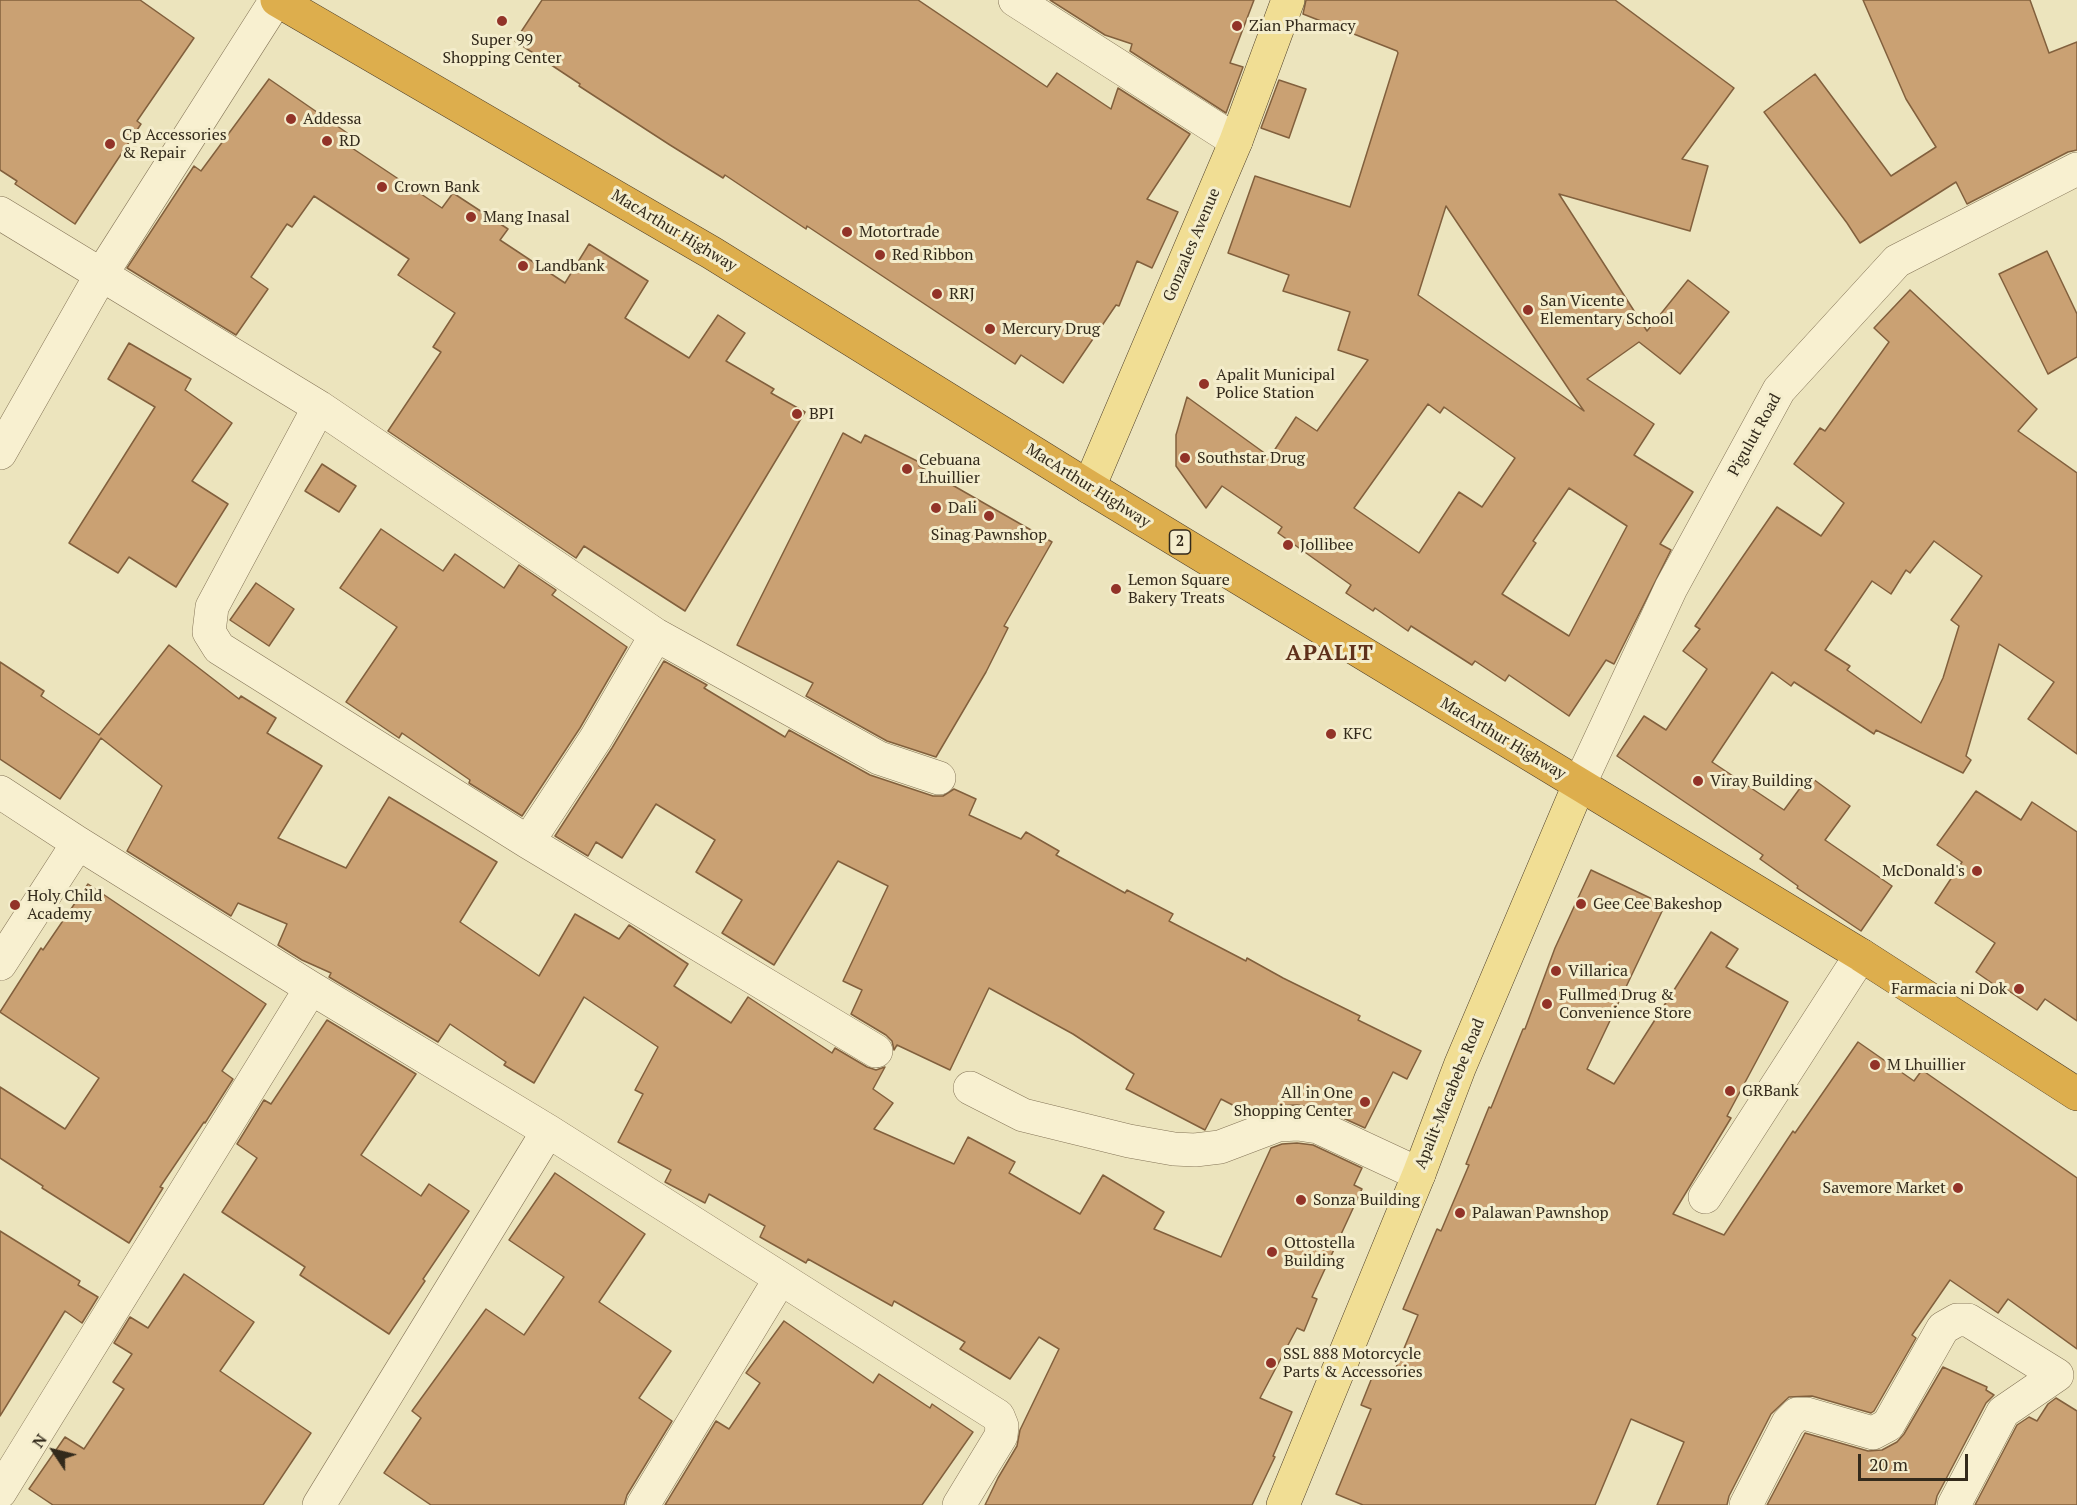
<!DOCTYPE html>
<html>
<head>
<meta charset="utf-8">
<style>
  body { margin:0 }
  #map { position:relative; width:2077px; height:1505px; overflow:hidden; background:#ece4bd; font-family:"PT Serif",serif }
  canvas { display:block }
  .north { position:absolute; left:24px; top:1421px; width:60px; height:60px; -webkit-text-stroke:4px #f4edcc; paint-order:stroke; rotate:305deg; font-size:16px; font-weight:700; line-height:24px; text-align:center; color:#332a1b }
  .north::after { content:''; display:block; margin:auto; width:21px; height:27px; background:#332a1b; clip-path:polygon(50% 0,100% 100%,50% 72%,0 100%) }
  .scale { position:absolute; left:1858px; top:1454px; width:110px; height:27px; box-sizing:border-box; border:3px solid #332a1b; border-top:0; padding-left:8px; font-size:18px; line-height:21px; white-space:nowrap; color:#332a1b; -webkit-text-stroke:4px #f4edcc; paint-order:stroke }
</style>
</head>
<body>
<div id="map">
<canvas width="2077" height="1505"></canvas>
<div class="north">N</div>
<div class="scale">20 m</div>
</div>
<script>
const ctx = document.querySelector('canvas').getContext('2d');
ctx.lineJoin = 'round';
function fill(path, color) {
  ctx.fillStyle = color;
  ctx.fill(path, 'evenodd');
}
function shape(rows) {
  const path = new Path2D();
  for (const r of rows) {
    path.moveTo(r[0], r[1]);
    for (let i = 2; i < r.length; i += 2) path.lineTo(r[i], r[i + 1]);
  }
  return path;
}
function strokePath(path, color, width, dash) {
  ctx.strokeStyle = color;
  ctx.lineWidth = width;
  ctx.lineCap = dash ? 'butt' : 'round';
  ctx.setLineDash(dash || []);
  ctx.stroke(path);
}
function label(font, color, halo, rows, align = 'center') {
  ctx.font = font + ' "PT Serif",serif';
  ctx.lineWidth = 6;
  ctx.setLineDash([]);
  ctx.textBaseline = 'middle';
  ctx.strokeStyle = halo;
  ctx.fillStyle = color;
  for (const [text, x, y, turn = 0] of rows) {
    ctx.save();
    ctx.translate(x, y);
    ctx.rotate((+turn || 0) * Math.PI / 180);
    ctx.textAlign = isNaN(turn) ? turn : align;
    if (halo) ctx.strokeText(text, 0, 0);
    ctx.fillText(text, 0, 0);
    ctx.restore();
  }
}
const building = shape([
  [0,0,140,0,194,38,137,121,141,124,75,224,15,184,17,181,0,170,0,0],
  [542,0,918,0,1047,87,1057,73,1111,109,1118,88,1190,134,1147,199,1178,212,1152,268,1137,261,1119,306,1116,305,1063,383,1021,355,1015,364,807,226,806,229,725,175,723,178,670,145,579,86,580,84,515,41,542,0],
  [1050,0,1254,0,1230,63,1243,67,1226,113,1130,51,1132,44,1105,35,1050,0],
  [1306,0,1615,0,1734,88,1682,159,1708,166,1690,231,1559,194,1647,331,1688,280,1729,312,1680,374,1639,342,1587,379,1654,424,1634,455,1693,492,1660,544,1671,550,1614,664,1606,660,1569,716,1509,675,1505,681,1475,661,1472,665,1411,626,1408,631,1375,608,1373,611,1346,593,1351,585,1278,533,1282,527,1222,486,1206,508,1176,466,1176,435,1187,397,1270,457,1296,417,1317,431,1368,360,1338,350,1350,312,1283,291,1289,275,1228,253,1255,176,1350,207,1398,53,1397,51,1303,14,1306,0],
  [1446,206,1570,391,1584,411,1418,295,1446,206],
  [1428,404,1440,413,1444,407,1515,458,1482,507,1459,492,1419,553,1354,508,1428,404],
  [1569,488,1627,526,1569,636,1502,594,1536,543,1533,541,1569,488],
  [1863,0,2030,0,2049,53,2077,42,2077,150,2068,152,1967,204,1956,182,1860,243,1847,223,1764,112,1815,74,1891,176,1936,147,1906,99,1863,0],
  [269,79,356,139,349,146,442,208,453,193,508,229,500,240,565,283,589,244,648,281,625,318,689,358,718,315,745,333,726,361,774,389,771,393,805,412,685,611,584,546,576,558,388,431,441,352,433,347,455,313,398,275,409,259,314,196,292,227,287,224,251,277,268,289,236,335,127,268,194,166,201,171,269,79],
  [1279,80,1306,89,1289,138,1261,128,1279,80],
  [2047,251,2077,314,2077,357,2048,374,1999,274,2047,251],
  [1910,290,2037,409,2018,431,2077,473,2077,754,2028,719,2054,682,1999,644,1966,756,1971,760,1963,773,1876,730,1874,734,1794,682,1791,686,1772,672,1712,762,1784,810,1809,776,1850,806,1825,840,1892,886,1861,931,1797,888,1798,886,1760,859,1763,855,1617,756,1644,716,1666,730,1707,669,1683,651,1700,629,1695,626,1777,507,1821,536,1844,503,1794,464,1820,428,1825,431,1889,342,1874,328,1910,290],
  [1934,541,1982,576,1951,620,1959,626,1943,678,1921,723,1847,670,1850,666,1825,650,1872,581,1891,594,1906,570,1910,573,1934,541],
  [129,343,191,379,185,390,232,423,192,481,228,504,176,587,129,557,118,573,69,543,155,407,108,379,129,343],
  [843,433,861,443,865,435,921,463,919,466,1052,542,1004,626,1008,628,986,672,936,757,887,741,806,696,813,683,737,645,843,433],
  [322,464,356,486,339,512,305,491,322,464],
  [381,529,443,571,455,554,504,588,519,565,556,590,552,595,627,647,580,728,522,816,469,783,470,780,402,733,399,738,346,702,397,627,340,588,381,529],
  [256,583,294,609,269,646,230,620,256,583],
  [169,645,239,699,241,696,276,718,267,733,322,766,278,838,346,868,389,797,497,862,460,922,539,976,575,914,619,939,629,925,688,964,674,986,731,1023,748,997,832,1053,835,1048,867,1067,876,1070,885,1067,873,1089,893,1103,874,1129,954,1164,968,1137,1015,1162,1009,1173,1080,1214,1103,1175,1164,1212,1154,1229,1221,1257,1271,1148,1282,1144,1297,1143,1313,1145,1362,1168,1354,1185,1362,1189,1312,1297,1317,1299,1304,1331,1297,1328,1260,1398,1292,1412,1273,1456,1275,1457,1252,1505,985,1505,998,1478,1017,1446,1020,1430,1059,1349,1039,1337,1010,1379,960,1349,965,1342,894,1301,892,1306,808,1259,806,1263,760,1237,765,1226,709,1194,705,1203,665,1182,671,1170,618,1142,643,1094,635,1090,658,1047,584,997,534,1083,504,1065,506,1062,450,1024,438,1042,329,977,331,973,302,960,278,945,287,924,238,903,231,916,127,851,162,786,101,738,60,799,0,759,0,662,44,691,41,696,99,735,169,645],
  [664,661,707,685,704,688,785,737,789,730,870,775,933,796,943,796,954,789,976,799,969,815,1021,839,1026,832,1059,851,1056,855,1125,893,1127,890,1173,914,1169,921,1246,961,1247,958,1283,978,1360,1016,1358,1020,1421,1051,1407,1079,1393,1072,1365,1128,1321,1108,1297,1105,1277,1106,1252,1115,1221,1099,1205,1130,1126,1089,1134,1074,1073,1034,989,988,950,1070,897,1045,894,1050,892,1041,886,1035,851,1014,862,990,843,981,888,886,838,861,774,965,722,933,742,900,696,872,715,840,656,804,622,858,596,842,588,856,555,836,612,748,664,661],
  [1976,791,2021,820,2032,802,2077,832,2077,1021,2045,999,2037,1010,2000,985,1999,988,1976,972,1995,943,1935,903,1962,862,1937,845,1976,791],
  [1591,870,1665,905,1587,1069,1614,1084,1711,932,1738,949,1726,967,1788,1002,1727,1116,1731,1118,1673,1214,1724,1235,1793,1131,1795,1133,1858,1042,1914,1081,1922,1070,2077,1178,2077,1349,2008,1299,1998,1313,1950,1280,1912,1335,1916,1338,1874,1411,1871,1413,1812,1396,1789,1397,1771,1414,1729,1496,1727,1505,1657,1505,1684,1442,1631,1419,1595,1505,1363,1505,1336,1494,1371,1409,1361,1405,1375,1370,1392,1377,1418,1315,1403,1309,1437,1229,1441,1231,1469,1165,1466,1164,1489,1107,1491,1108,1523,1029,1525,1029,1555,948,1591,870],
  [88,884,266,1004,222,1071,233,1079,205,1123,204,1122,160,1187,163,1188,129,1243,42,1188,43,1186,0,1158,0,1087,65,1129,99,1078,0,1012,41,948,43,950,88,884],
  [327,1020,416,1074,361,1155,421,1196,429,1184,469,1211,423,1279,425,1281,389,1334,300,1275,305,1267,222,1212,257,1158,237,1144,264,1100,271,1104,327,1020],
  [555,1173,645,1234,599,1302,671,1351,639,1398,672,1421,627,1495,624,1505,431,1505,384,1473,421,1418,412,1411,486,1309,524,1335,564,1277,509,1240,555,1173],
  [0,1231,80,1281,78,1285,98,1297,82,1323,65,1311,0,1416,0,1231],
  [184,1274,254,1322,220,1371,311,1433,263,1505,53,1505,29,1489,65,1437,84,1449,124,1389,113,1382,132,1354,114,1343,130,1317,148,1328,184,1274],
  [784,1321,873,1383,879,1374,930,1408,932,1404,973,1432,922,1505,665,1505,716,1421,729,1429,760,1383,746,1373,784,1321],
  [1943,1367,1987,1387,1986,1390,1994,1395,1986,1403,1937,1496,1935,1505,1767,1505,1805,1433,1868,1451,1882,1450,1897,1442,1904,1434,1943,1367],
  [2056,1398,2077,1411,2077,1505,1975,1505,2017,1425,2029,1417,2037,1421,2048,1404,2056,1398]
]);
fill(building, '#caa173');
strokePath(building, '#82603d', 1.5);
const minor = shape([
  [1015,0,1236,141],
  [0,213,319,407,656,635,879,758,939,778],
  [319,407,212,607,209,632,219,648,528,842,876,1051],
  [0,453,101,275,276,0],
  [1579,785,1671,588,1779,390,1897,261,2077,169],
  [0,792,78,843,311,988,548,1131,998,1416,1002,1426,1001,1436,959,1505],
  [528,842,596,738,656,635],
  [0,964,78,843],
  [970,1088,1023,1115,1129,1141,1174,1149,1195,1150,1220,1147,1278,1125,1298,1124,1318,1127,1419,1174],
  [1705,1197,1861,955],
  [0,1492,311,988],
  [319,1505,548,1131],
  [643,1505,780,1279],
  [1746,1505,1788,1423,1797,1414,1807,1414,1873,1433,1888,1425,1943,1328,1957,1320,1968,1320,2057,1375,2003,1412,1954,1505]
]);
const major = shape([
  [1089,487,1236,141,1288,0],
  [1283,1505,1419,1174,1460,1066,1579,785]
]);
const highway = shape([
  [277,0,712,253,1089,487,1861,955,2077,1094]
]);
strokePath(minor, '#847457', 34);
strokePath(major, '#51412b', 34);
strokePath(highway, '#51412b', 34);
strokePath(minor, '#f8f0d0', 33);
strokePath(major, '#f1de94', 33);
strokePath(highway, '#ddae4d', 33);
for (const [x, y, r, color] of [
  [502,21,6,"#923328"],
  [1237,26,6,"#923328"],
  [291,119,6,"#923328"],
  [327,141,6,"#923328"],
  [110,144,6,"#923328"],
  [382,187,6,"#923328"],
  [471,217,6,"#923328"],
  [847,232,6,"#923328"],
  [880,255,6,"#923328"],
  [523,266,6,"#923328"],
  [937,294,6,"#923328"],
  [1528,310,6,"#923328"],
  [990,329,6,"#923328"],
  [1204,384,6,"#923328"],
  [797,414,6,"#923328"],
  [1185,458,6,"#923328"],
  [907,469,6,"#923328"],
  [936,508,6,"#923328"],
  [989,516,6,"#923328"],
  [1288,545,6,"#923328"],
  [1116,589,6,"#923328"],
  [1331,734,6,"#923328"],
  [1698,781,6,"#923328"],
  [1977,871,6,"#923328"],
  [1581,904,6,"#923328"],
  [15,905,6,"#923328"],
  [1556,971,6,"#923328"],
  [2019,989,6,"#923328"],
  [1547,1004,6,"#923328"],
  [1875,1065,6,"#923328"],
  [1730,1091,6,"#923328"],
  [1365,1102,6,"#923328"],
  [1958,1188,6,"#923328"],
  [1301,1200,6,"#923328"],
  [1460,1213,6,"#923328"],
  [1272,1252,6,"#923328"],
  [1271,1363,6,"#923328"]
]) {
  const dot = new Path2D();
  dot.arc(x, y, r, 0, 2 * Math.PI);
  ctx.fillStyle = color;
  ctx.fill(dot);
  strokePath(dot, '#f4edcc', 2);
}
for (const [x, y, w] of [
  [1180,542,21]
]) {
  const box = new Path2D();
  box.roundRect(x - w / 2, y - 12, w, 24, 4.5);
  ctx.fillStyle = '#f4edcc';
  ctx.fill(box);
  strokePath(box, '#332a1b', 1.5);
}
label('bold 15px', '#332a1b', null, [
  ["2",1180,542]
]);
label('16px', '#332a1b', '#f4edcc', [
  ["Zian Pharmacy",1249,26],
  ["Super 99",502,40,"center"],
  ["Shopping Center",502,58,"center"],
  ["Addessa",303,119],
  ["Cp Accessories",122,135],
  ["& Repair",122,153],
  ["RD",339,141],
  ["Crown Bank",394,187],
  ["Mang Inasal",483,217],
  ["Motortrade",859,232],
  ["Red Ribbon",892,255],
  ["Landbank",535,266],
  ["RRJ",949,294],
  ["San Vicente",1540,301],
  ["Elementary School",1540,319],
  ["Mercury Drug",1002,329],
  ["Apalit Municipal",1216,375],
  ["Police Station",1216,393],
  ["BPI",809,414],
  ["Southstar Drug",1197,458],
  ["Cebuana",919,460],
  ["Lhuillier",919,478],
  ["Dali",948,508],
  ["Sinag Pawnshop",989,535,"center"],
  ["Jollibee",1300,545],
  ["Lemon Square",1128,580],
  ["Bakery Treats",1128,598],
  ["KFC",1343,734],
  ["Viray Building",1710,781],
  ["McDonald's",1965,871,"right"],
  ["Holy Child",27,896],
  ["Academy",27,914],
  ["Gee Cee Bakeshop",1593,904],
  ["Villarica",1568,971],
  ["Farmacia ni Dok",2007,989,"right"],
  ["Fullmed Drug &",1559,995],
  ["Convenience Store",1559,1013],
  ["M Lhuillier",1887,1065],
  ["GRBank",1742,1091],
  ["All in One",1353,1093,"right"],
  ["Shopping Center",1353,1111,"right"],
  ["Savemore Market",1946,1188,"right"],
  ["Sonza Building",1313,1200],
  ["Palawan Pawnshop",1472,1213],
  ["Ottostella",1284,1243],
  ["Building",1284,1261],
  ["SSL 888 Motorcycle",1283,1354],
  ["Parts & Accessories",1283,1372]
], 'left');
label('16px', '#332a1b', '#f4edcc', [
  ["MacArthur Highway",674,231,31],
  ["Gonzales Avenue",1192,245,-67],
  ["Pigulut Road",1755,435,-61],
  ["MacArthur Highway",1088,486,32],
  ["MacArthur Highway",1503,739,31],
  ["Apalit-Macabebe Road",1450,1094,-68]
]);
ctx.letterSpacing = '1.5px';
label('bold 22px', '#5f311b', '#f4edcc', [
  ["APALIT",1330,654]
]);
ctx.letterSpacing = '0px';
</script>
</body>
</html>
